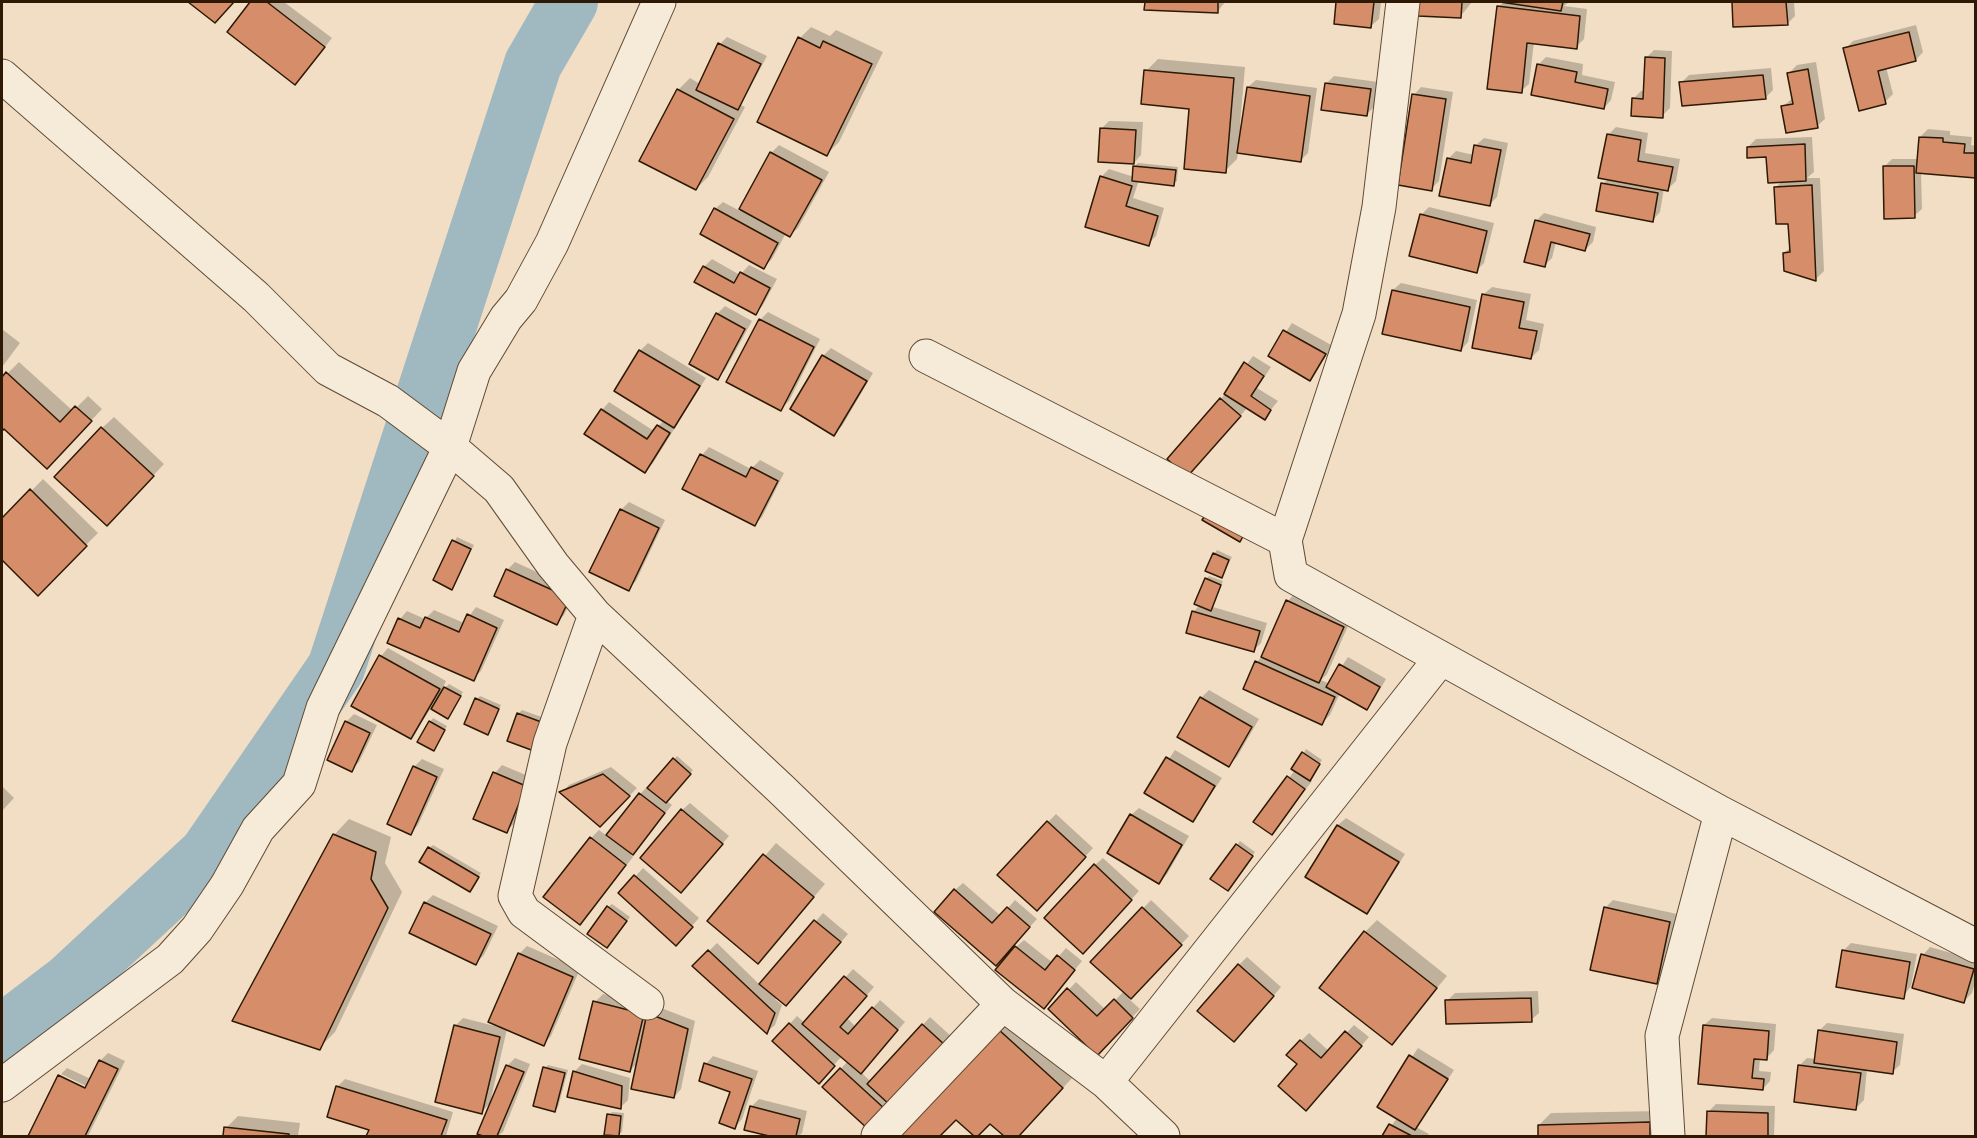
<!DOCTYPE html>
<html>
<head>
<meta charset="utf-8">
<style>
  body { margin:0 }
  #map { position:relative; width:1977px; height:1138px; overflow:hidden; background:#f1dec5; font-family:Vollkorn,serif }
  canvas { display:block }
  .frame { position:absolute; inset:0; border:3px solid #2d1904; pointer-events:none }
</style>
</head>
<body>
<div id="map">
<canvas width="1977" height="1138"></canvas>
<div class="frame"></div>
</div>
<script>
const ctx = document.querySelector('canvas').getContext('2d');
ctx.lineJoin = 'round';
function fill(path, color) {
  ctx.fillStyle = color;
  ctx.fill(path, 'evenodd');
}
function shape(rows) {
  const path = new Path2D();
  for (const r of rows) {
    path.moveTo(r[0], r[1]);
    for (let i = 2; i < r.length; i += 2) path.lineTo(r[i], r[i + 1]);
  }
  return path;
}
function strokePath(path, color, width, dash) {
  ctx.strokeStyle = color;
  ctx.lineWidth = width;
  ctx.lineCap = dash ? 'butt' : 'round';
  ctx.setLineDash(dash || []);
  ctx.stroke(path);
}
fill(shape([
  [191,2,234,2,215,21],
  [252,2,284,2,332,38,302,76,229,31],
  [1146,2,1225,2,1217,12,1146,8],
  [1338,2,1381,2,1379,19,1371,26,1335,22],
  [1420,2,1472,2,1460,17,1419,15],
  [1504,2,1569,2,1564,6,1587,9,1584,39,1576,47,1534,42,1529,84,1521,91,1498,7],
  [1676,2,1700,2,1699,3],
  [1733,2,1794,2,1795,16,1787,24,1734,26],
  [1916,25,1923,52,1916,60,1886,67,1893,94,1885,102,1845,49,1853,41],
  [811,27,830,36,836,30,883,52,839,142,827,154,800,38],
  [727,37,767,56,741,105,745,107,708,177,696,189,678,90,690,78,700,84,720,44],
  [1654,50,1672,51,1670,108,1662,116,1633,99,1641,91,1645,91,1646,58],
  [1546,57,1583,64,1582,75,1615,82,1611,100,1604,108,1538,65],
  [1158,59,1245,67,1240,125,1243,125,1248,87,1256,80,1317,88,1308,153,1300,161,1238,152,1237,159,1225,171,1191,108,1146,71],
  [1816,62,1825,119,1817,126,1783,106,1793,98,1789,73,1797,65],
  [1771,68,1773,90,1765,98,1681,83,1689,75],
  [1334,76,1378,82,1375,106,1367,114,1326,84],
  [1421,87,1453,92,1439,181,1431,189,1414,95],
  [1109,121,1143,122,1141,155,1134,163,1101,129],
  [1616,127,1648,133,1645,153,1680,159,1676,181,1668,189,1664,188,1660,212,1653,220,1603,184,1608,179,1608,135],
  [1928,129,1950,131,1950,135,1972,137,1971,145,1976,146,1976,176,1921,172,1922,209,1914,216,1884,167,1892,159,1919,159,1920,137],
  [1812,137,1814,172,1807,178,1820,178,1824,271,1816,279,1785,270,1784,253,1791,247,1790,222,1776,187,1782,181,1768,156,1748,147,1756,139],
  [1484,138,1508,143,1497,197,1489,205,1448,159,1456,151,1474,155,1476,145],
  [779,145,829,172,798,228,790,235,786,233,772,259,764,267,715,209,723,202,740,211,772,152],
  [1138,163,1178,167,1177,181,1173,184,1139,180,1133,198,1164,208,1156,236,1148,244,1101,177,1109,169,1134,177,1135,166],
  [1429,207,1494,223,1484,263,1476,271,1421,215],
  [1544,213,1596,227,1593,242,1585,250,1556,242,1552,258,1544,266,1536,221],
  [712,259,740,275,749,265,777,279,763,305,756,313,704,267],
  [1401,283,1477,300,1468,342,1461,350,1393,290],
  [1492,287,1531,294,1526,320,1544,324,1539,350,1531,358,1484,294],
  [725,306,752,321,725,370,718,378,717,314],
  [768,312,820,339,789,401,781,409,760,320],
  [1292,323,1333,346,1310,379,1270,356],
  [2,329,20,343,2,367],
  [648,343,706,378,653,463,645,471,602,410,609,402,654,431,664,420,616,391,640,351],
  [831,348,873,373,842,426,834,434,792,409,823,356],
  [1253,356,1271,367,1257,388,1278,401,1264,418,1248,407,1195,468,1221,399],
  [19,362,73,411,88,396,102,409,59,455,4,427,2,430,2,379],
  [114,417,164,464,119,512,102,428],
  [709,447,751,469,760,460,784,473,762,517,755,524,702,455],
  [43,479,98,533,38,593,2,558,2,521],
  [629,502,665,520,636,581,628,589,621,510],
  [457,537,474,545,452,588,435,580],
  [1217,550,1232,557,1222,576,1214,554],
  [515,562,576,590,564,615,556,623,496,595,508,569],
  [1209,576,1223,581,1213,607,1267,623,1261,643,1254,650,1193,612,1200,605,1206,579],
  [1295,593,1351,619,1327,674,1321,680,1330,684,1348,657,1386,679,1374,700,1367,708,1340,693,1330,715,1322,723,1257,662,1263,655,1288,601],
  [476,607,504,620,481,671,473,679,389,642,400,619,407,611,425,619,434,610,464,623],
  [388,648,446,681,441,692,449,684,463,692,448,717,431,708,411,738,353,705,381,656],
  [1209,690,1259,719,1237,757,1229,765,1201,698],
  [480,696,501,705,487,733,477,699],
  [522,710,547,719,534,749,518,714],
  [354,714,377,725,359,762,351,770,346,722],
  [433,718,447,726,434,749,430,722],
  [1306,749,1322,760,1309,779,1312,781,1272,833,1256,822,1295,770],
  [1175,750,1222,778,1193,820,1146,792],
  [677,756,693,770,667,801,672,805,631,855,633,857,587,915,545,896,591,838,599,830,607,836,640,794,648,786,650,787],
  [422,759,444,769,418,825,411,833,414,767],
  [502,765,533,778,514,824,506,831,475,818,495,773],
  [611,767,637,788,600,825,562,792,569,785],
  [2,786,14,798,2,811],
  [690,803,729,836,689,883,682,810],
  [1139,808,1189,836,1167,874,1159,882,1131,815],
  [1056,814,1093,848,1044,902,1048,822],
  [1346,818,1405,854,1374,904,1367,912,1307,876,1338,825],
  [349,819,391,837,385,863,402,892,335,1032,319,1048,334,835],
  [1240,841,1255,852,1231,886,1237,845],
  [776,843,825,884,758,962,709,921],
  [433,845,481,873,470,890,429,848],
  [1103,858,1139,891,1091,944,1095,865],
  [643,868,699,918,683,936,620,893],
  [963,883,1001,916,1015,900,1037,919,1004,956,955,890],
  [433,895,498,926,484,955,476,963,425,903],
  [1151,900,1189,936,1129,999,1140,1009,1097,1054,1050,1009,1076,982,1106,1010,1124,991,1092,962],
  [1613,900,1677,914,1664,975,1656,983,1605,908],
  [612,904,630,917,611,943,608,907],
  [823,913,848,934,794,997,775,999,782,1005,775,1025,767,1032,694,966,717,943,760,985],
  [1377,920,1447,976,1391,1043,1365,932],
  [1024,940,1053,963,1066,948,1082,961,1044,1007,1016,947],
  [1851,943,1917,954,1911,986,1914,986,1923,955,1930,947,1976,960,1976,979,1972,993,1964,1001,1911,986,1903,997,1843,951],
  [527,946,580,969,551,1036,544,1044,507,1029,490,1103,482,1112,455,1026,463,1018,499,1027,519,954],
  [1247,957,1281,987,1242,1033,1239,965],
  [853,969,874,987,847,1018,856,1027,880,1000,905,1022,861,1072,871,1082,930,1017,952,1037,867,1127,824,1087,848,1061,842,1056,826,1074,774,1041,797,1016,805,1023],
  [1538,991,1539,1013,1531,1020,1447,1001,1455,993],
  [603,994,656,1006,695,1021,681,1089,674,1097,638,1062,630,1071,595,1002],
  [1011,1018,1074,1076,1024,1130,1017,1136,1006,1136,990,1122,976,1136,956,1118,939,1136,901,1136],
  [1712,1018,1776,1024,1774,1050,1767,1058,1760,1058,1759,1071,1771,1072,1770,1081,1763,1089,1699,1082,1704,1025],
  [1827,1023,1904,1034,1900,1065,1892,1072,1867,1069,1864,1100,1856,1108,1799,1066,1807,1058,1816,1059,1819,1031],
  [1354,1025,1369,1037,1313,1101,1299,1064,1301,1041,1309,1033,1329,1051],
  [1418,1048,1454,1070,1416,1127,1429,1134,1427,1136,1384,1136,1397,1118,1379,1106],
  [108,1053,125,1061,88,1136,29,1136,60,1075,91,1092,92,1089,61,1074,67,1068,91,1079,100,1061],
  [713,1056,758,1071,742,1119,735,1127,731,1091,706,1064],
  [515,1058,530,1064,503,1132,498,1136,479,1133,507,1066],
  [582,1064,630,1078,628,1100,620,1108,574,1072],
  [548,1065,568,1070,558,1107,555,1110,545,1068],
  [345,1079,453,1112,446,1136,368,1136,370,1129,337,1087],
  [759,1099,807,1111,802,1133,799,1136,775,1136,746,1129,751,1107],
  [1716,1104,1775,1106,1774,1136,1707,1136,1708,1112],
  [1661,1111,1662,1136,1540,1136,1539,1125,1551,1113],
  [612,1112,624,1113,622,1132,618,1135,609,1115],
  [238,1116,300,1123,298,1136,225,1136,226,1128]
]), '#0003');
strokePath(shape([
  [2,1034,70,982,208,854,336,668,533,64,569,2]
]), '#a0b9c0', 58);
const building = shape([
  [188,2,234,2,215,23,188,2],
  [250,2,267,2,325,47,295,85,227,32,250,2],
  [1145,2,1218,2,1218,13,1144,10,1145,2],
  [1336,2,1374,2,1371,28,1334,24,1336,2],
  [1418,2,1462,2,1461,18,1418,16,1418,2],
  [1500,2,1563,2,1561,11,1500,2],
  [1732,2,1786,2,1788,25,1733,27,1732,2],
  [1497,6,1580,16,1577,49,1527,43,1522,93,1487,89,1497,6],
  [1909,32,1916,61,1878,71,1886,104,1859,111,1843,48,1909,32],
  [798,37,820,48,823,41,872,64,827,156,757,122,798,37],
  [718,43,761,64,738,110,696,90,718,43],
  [1645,57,1665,58,1663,118,1631,116,1632,98,1643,99,1645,57],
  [1537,64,1577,72,1575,82,1608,89,1604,109,1531,95,1537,64],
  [1808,69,1818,128,1786,133,1781,106,1793,104,1787,73,1808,69],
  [1144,70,1234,78,1226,173,1184,169,1189,109,1141,104,1144,70],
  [1763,75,1766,99,1682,106,1679,82,1763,75],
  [1325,83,1371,89,1367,116,1321,110,1325,83],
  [1247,87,1310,96,1301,162,1237,153,1247,87],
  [677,89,734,119,696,190,639,161,677,89],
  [1412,94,1446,99,1432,191,1398,185,1412,94],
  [1100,128,1136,130,1134,164,1098,162,1100,128],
  [1607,134,1641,140,1638,161,1673,167,1668,191,1598,178,1607,134],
  [1919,137,1943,138,1943,142,1965,144,1964,153,1976,153,1976,178,1916,173,1919,137],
  [1805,144,1806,181,1768,183,1766,157,1747,158,1747,147,1805,144],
  [1474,145,1501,150,1490,206,1439,196,1447,158,1471,163,1474,145],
  [770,152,822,180,790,237,739,209,770,152],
  [1133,166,1176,170,1174,186,1132,181,1133,166],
  [1883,166,1914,166,1915,218,1884,219,1883,166],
  [1100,176,1132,186,1126,206,1158,216,1149,246,1085,227,1100,176],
  [1601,183,1658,193,1653,222,1596,211,1601,183],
  [1812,185,1816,281,1784,271,1783,253,1790,252,1788,224,1776,224,1774,187,1812,185],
  [714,208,778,243,764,269,700,234,714,208],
  [1420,214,1487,231,1477,273,1409,256,1420,214],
  [1535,220,1590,234,1585,251,1551,242,1545,267,1524,262,1535,220],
  [703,266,734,283,740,272,770,288,756,315,694,282,703,266],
  [1392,290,1470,307,1461,351,1382,334,1392,290],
  [1482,294,1524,302,1519,328,1537,331,1531,359,1472,348,1482,294],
  [716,313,745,329,718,380,689,364,716,313],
  [759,319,814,347,781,411,726,382,759,319],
  [1283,330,1326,354,1310,381,1268,356,1283,330],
  [639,350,700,386,674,428,614,391,639,350],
  [822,355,867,381,834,436,790,409,822,355],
  [1244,362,1264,376,1251,396,1271,410,1265,420,1224,394,1244,362],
  [6,372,60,422,75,406,92,421,47,469,4,429,2,431,2,377,6,372],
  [1220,398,1241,416,1187,477,1167,459,1220,398],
  [601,409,647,439,657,425,670,433,645,473,584,434,601,409],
  [101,427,154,476,107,526,54,477,101,427],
  [700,454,746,477,751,467,778,481,755,526,682,489,700,454],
  [30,489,87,546,38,596,2,560,2,518,30,489],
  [1210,508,1247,529,1240,542,1202,520,1210,508],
  [620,509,659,528,629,591,589,572,620,509],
  [452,540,471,549,452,590,433,580,452,540],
  [1213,553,1229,560,1222,578,1205,571,1213,553],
  [506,569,570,598,557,625,494,596,506,569],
  [1205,578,1221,585,1211,611,1194,604,1205,578],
  [1286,600,1344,627,1319,683,1261,657,1286,600],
  [1192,611,1260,631,1254,652,1186,633,1192,611],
  [467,614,497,628,474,681,387,643,398,618,420,628,425,617,459,632,467,614],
  [379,655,440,689,411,739,351,706,379,655],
  [1255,661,1335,697,1322,725,1243,689,1255,661],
  [1339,664,1380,687,1367,710,1326,687,1339,664],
  [444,687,461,696,448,719,431,709,444,687],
  [1200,697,1252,727,1229,767,1177,737,1200,697],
  [475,698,499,709,488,735,464,724,475,698],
  [517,713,544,723,534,751,507,741,517,713],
  [345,721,370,733,352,772,327,760,345,721],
  [429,721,445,730,434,751,417,742,429,721],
  [1302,752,1320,764,1310,781,1291,769,1302,752],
  [1166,757,1215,786,1193,822,1144,793,1166,757],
  [673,758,691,774,666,803,647,788,673,758],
  [413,766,437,777,411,835,387,824,413,766],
  [493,772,526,786,507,833,473,819,493,772],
  [603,774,630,796,600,827,559,792,603,774],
  [1287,776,1305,789,1272,835,1253,822,1287,776],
  [639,793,665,813,633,855,606,835,639,793],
  [681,809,723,844,681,893,640,858,681,809],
  [1130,814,1182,845,1159,884,1107,853,1130,814],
  [1047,821,1086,857,1037,911,997,875,1047,821],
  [1337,825,1399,862,1367,914,1305,877,1337,825],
  [333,834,376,852,371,879,388,908,320,1050,232,1021,333,834],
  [590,837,626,865,580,925,543,897,590,837],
  [1236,844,1253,856,1228,891,1210,879,1236,844],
  [428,847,479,877,470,892,419,862,428,847],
  [763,854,814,897,758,964,707,921,763,854],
  [1094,864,1132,900,1083,954,1044,918,1094,864],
  [634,875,693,927,676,946,618,893,634,875],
  [954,889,992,923,1007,907,1030,927,996,966,934,912,954,889],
  [424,902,491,934,476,965,409,933,424,902],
  [607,906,627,921,607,948,587,934,607,906],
  [1142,907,1182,945,1131,999,1090,962,1142,907],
  [1604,907,1670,922,1657,984,1590,970,1604,907],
  [814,920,841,942,786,1006,759,984,814,920],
  [1364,931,1437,988,1392,1045,1319,988,1364,931],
  [1015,946,1045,970,1057,955,1075,970,1044,1009,995,970,1015,946],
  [708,950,775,1013,767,1034,692,966,708,950],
  [1842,950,1910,962,1904,999,1836,987,1842,950],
  [518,953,573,977,544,1046,488,1022,518,953],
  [1921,954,1974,969,1964,1003,1912,988,1921,954],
  [1238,964,1274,996,1234,1042,1197,1011,1238,964],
  [844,976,867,996,840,1027,848,1034,872,1007,898,1030,861,1074,802,1024,844,976],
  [1067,988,1097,1016,1114,999,1133,1018,1097,1056,1048,1009,1067,988],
  [1531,998,1532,1022,1446,1024,1445,1000,1531,998],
  [593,1001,644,1014,630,1072,579,1059,593,1001],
  [647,1013,688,1029,674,1098,631,1089,647,1013],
  [789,1023,835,1066,819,1084,772,1041,789,1023],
  [922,1024,946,1046,891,1106,867,1084,922,1024],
  [454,1025,500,1037,482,1114,435,1102,454,1025],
  [1703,1025,1769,1031,1767,1060,1754,1059,1752,1078,1764,1079,1763,1090,1698,1084,1703,1025],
  [998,1029,1063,1088,1019,1136,1004,1136,990,1124,978,1136,974,1136,956,1120,940,1136,899,1136,998,1029],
  [1818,1030,1897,1042,1893,1074,1814,1063,1818,1030],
  [1345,1031,1362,1046,1306,1111,1278,1086,1297,1064,1286,1055,1300,1040,1321,1058,1345,1031],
  [1409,1055,1448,1079,1415,1130,1377,1107,1409,1055],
  [99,1060,118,1069,85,1136,28,1136,58,1075,85,1088,99,1060],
  [704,1063,752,1079,735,1129,719,1123,730,1092,699,1081,704,1063],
  [506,1065,524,1072,497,1136,483,1136,477,1134,506,1065],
  [1798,1065,1861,1073,1856,1110,1794,1102,1798,1065],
  [543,1067,565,1073,555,1112,533,1106,543,1067],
  [840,1068,886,1110,868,1129,822,1087,840,1068],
  [573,1071,622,1086,621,1109,567,1097,573,1071],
  [336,1086,447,1120,441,1136,366,1136,369,1130,327,1117,336,1086],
  [750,1106,800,1119,796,1136,769,1136,744,1130,750,1106],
  [1707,1111,1768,1113,1768,1136,1706,1136,1707,1111],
  [607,1114,621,1116,619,1136,604,1135,607,1114],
  [1650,1122,1650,1136,1538,1136,1538,1125,1650,1122],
  [1389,1124,1412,1136,1382,1136,1389,1124],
  [224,1127,289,1134,289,1136,223,1136,224,1127]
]);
fill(building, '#d58d6a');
strokePath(building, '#2d1904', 1.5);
const minor = shape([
  [1403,2,1379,207,1359,314,1285,540,1291,575,1721,813,1976,946],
  [2,76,256,297,328,369,388,401,450,447,499,489,553,565,595,615,782,790,1003,1004,1106,1082,1163,1136],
  [926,356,1285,540],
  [595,615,550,743,515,896,524,912,647,1003],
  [1106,1082,1441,658],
  [2,1085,170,959,197,929,227,885,258,829,299,784,323,708,450,447,474,371,506,318,521,300,552,243,659,2],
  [878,1136,1003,1004],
  [1668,1136,1662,1036,1721,813]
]);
strokePath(minor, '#5e4a34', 35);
strokePath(minor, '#f6ead9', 33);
</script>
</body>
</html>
